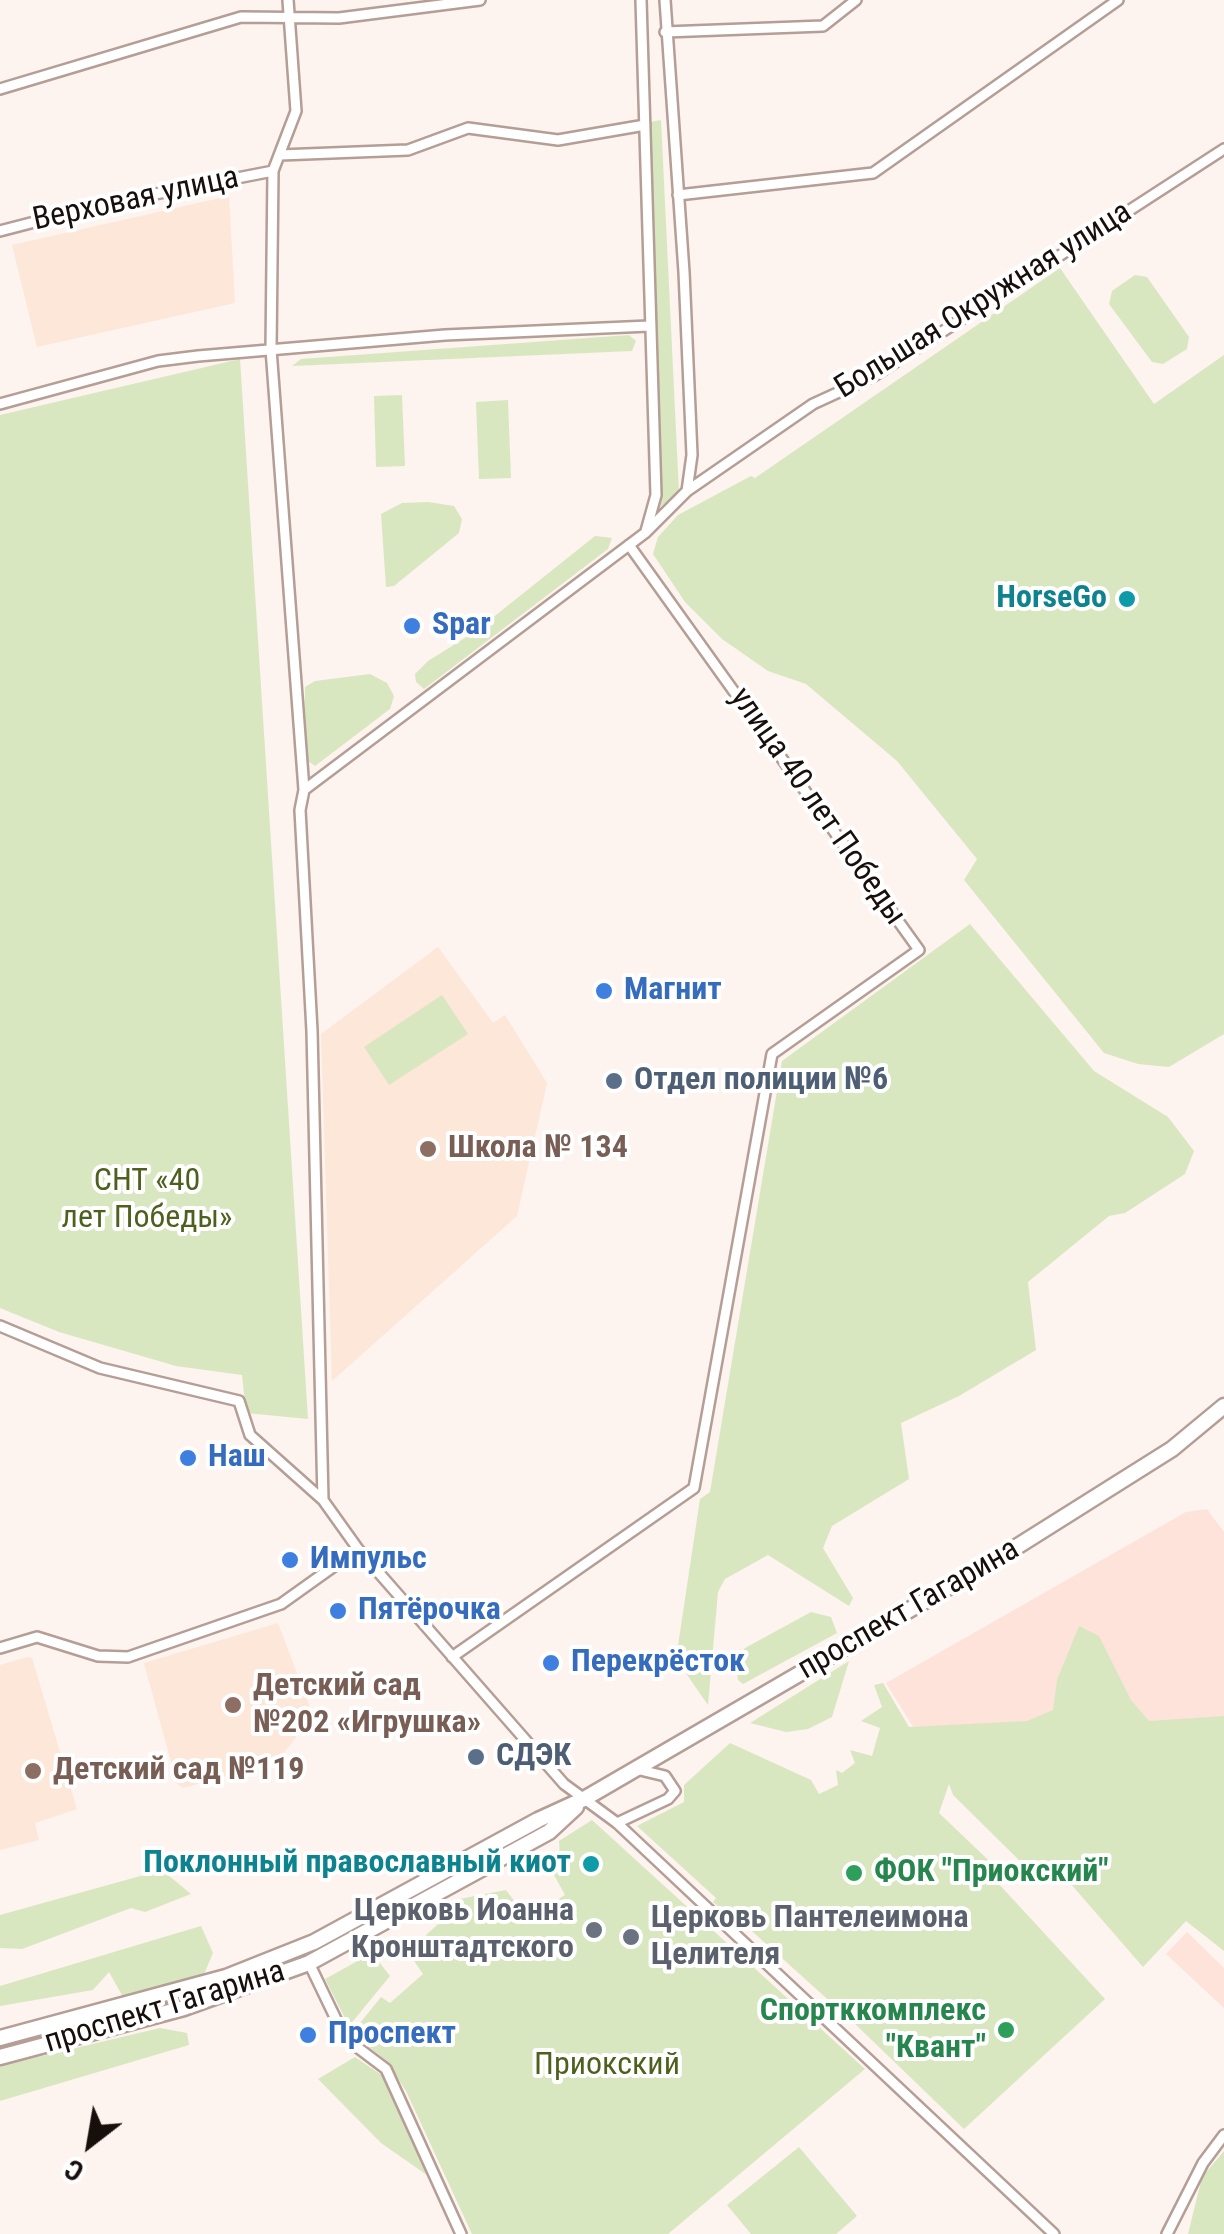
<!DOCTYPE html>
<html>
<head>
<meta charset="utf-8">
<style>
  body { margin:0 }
  #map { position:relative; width:1224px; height:2234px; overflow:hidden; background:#fdf3ef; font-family:"Roboto Condensed",sans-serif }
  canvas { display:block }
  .north { position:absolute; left:40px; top:2094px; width:100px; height:100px; -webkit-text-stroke:8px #fff; paint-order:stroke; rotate:211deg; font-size:28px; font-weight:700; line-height:40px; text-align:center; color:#170f0c }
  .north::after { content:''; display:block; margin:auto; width:35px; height:45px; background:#170f0c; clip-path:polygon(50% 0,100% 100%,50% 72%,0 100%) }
</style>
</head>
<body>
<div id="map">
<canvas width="1224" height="2234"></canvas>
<div class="north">С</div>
</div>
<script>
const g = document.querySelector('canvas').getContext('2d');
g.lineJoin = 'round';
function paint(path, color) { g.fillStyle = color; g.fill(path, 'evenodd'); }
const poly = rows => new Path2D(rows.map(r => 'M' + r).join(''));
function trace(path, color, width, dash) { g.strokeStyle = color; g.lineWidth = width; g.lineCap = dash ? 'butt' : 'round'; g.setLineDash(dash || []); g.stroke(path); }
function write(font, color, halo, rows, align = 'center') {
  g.font = font + ' "Roboto Condensed",sans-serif'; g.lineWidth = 8; g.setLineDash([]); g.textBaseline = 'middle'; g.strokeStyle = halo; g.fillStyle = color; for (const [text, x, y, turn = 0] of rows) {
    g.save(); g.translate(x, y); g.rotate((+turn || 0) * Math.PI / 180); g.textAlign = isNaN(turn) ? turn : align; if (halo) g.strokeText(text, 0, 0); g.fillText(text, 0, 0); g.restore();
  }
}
paint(poly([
  [1207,1509,1224,1532,1224,1721,915,1730,886,1683,1186,1512],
  [1187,1932,1224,1968,1224,2008,1166,1954]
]), '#fde3da');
paint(poly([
  [229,196,235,303,37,347,12,245],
  [438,947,493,1023,505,1015,547,1083,517,1216,332,1381,321,1034],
  [278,1623,313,1715,277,1762,183,1788,177,1784,144,1663],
  [27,1657,32,1658,77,1809,35,1823,39,1840,0,1850,0,1665]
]), '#fce7d8');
paint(poly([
  [661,120,679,493,660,507,654,330,638,124],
  [1060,268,1154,404,1224,355,1224,1034,1169,1067,1138,1064,1104,1053,964,880,977,859,897,761,806,684,768,671,722,639,685,602,653,554,658,537,678,515,751,476,755,478],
  [1135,275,1147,277,1189,337,1187,349,1163,364,1152,362,1109,304,1112,291],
  [629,335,636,341,632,351,292,366,301,359],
  [240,359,308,1419,246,1413,242,1375,176,1366,59,1332,0,1308,0,415],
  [402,395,405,466,376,467,374,396],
  [508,400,511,478,479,479,476,402],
  [428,502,454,506,462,519,459,533,394,586,386,587,381,514,402,503],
  [595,536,612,538,608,549,424,689,416,682,415,674,428,661,476,631],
  [370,674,387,683,394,696,390,709,315,766,304,758,305,687,315,681],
  [970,924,1094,1071,1168,1117,1194,1151,1185,1174,1125,1213,1109,1216,1028,1282,1036,1350,959,1396,901,1423,909,1479,832,1526,823,1548,853,1598,849,1606,768,1555,725,1579,718,1592,708,1705,676,1659,700,1499,710,1492,782,1061],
  [442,995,468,1034,389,1085,364,1047],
  [811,1612,831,1617,837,1633,743,1684,738,1680,735,1660,745,1648],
  [1079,1626,1099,1636,1131,1700,1149,1721,1224,1716,1224,1951,1186,1921,1143,1967,1070,1883,1022,1863,953,1795,949,1784,939,1813,1004,1875,997,1882,1105,1999,964,2129,854,2023,734,1915,731,1918,713,1902,716,1898,637,1826,684,1802,684,1785,730,1743,811,1780,819,1794,838,1785,836,1770,842,1773,855,1763,850,1750,872,1756,880,1728,861,1721,882,1707,874,1685,883,1683,909,1727,1027,1721,1053,1710,1057,1680],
  [849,1661,832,1717,808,1729,786,1732,750,1723],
  [592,1820,865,2069,668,2234,472,2234,406,2091,387,2061,352,2033,381,1997,390,2003,423,1974,412,1958,427,1934,455,1909,454,1900,506,1890,527,1918,565,1895,554,1875,560,1859,559,1841],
  [162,1870,191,1894,145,1912,131,1908,22,1949,0,1948,0,1915],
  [201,1926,213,1953,204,1974,123,1997,109,1972,93,1990,0,2006,0,1986],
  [372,1953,390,1976,349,2026,325,1979],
  [160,2028,187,2033,189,2045,0,2101,0,2066],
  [355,2057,383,2076,437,2182,381,2143,318,2079],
  [799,2147,857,2216,836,2234,751,2234,727,2205],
  [1224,2151,1224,2234,1188,2234,1202,2177]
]), '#d9e7c1');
const street = poly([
  [288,0,296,111,273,171,271,349,304,790,300,810,312,1031,323,1500,358,1549,564,1784,617,1823,1054,2234],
  [641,0,656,495,646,531],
  [665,0,684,272,692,455,687,491],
  [665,32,823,26,856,0],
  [0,89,241,17,339,18,480,0],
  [280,155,408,150,468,128,558,140,645,125],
  [678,195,873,173,1118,0],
  [0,231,104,204,273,171],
  [0,404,158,361,198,356,445,335,649,326],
  [304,790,645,533,687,491,813,404,874,376,1224,149],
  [0,1326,100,1368,239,1401,250,1435,323,1500],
  [0,1648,37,1637,98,1656,128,1657,281,1604,358,1549],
  [452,1657,694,1488,772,1054,919,950,629,545],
  [617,1823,668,1799,675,1791,665,1776,636,1769],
  [309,1963,345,2038,386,2069,461,2234],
  [1167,2234,1203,2163,1224,2135]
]);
const primary = poly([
  [0,2038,226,1977,314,1942,538,1820,584,1799,1002,1556,1172,1449,1224,1406],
  [0,2057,184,2008,309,1963,549,1832,576,1807]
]);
trace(street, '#b59e96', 14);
trace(primary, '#b59e96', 19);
trace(street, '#fff', 9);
trace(primary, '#fff', 14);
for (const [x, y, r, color] of [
  [1127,599,10,"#0f9aa8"],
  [412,626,10,"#3f7fe0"],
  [604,991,10,"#3f7fe0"],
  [614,1081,10,"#5c6f8a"],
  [428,1149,10,"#8d6e63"],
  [188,1458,10,"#3f7fe0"],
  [290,1560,10,"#3f7fe0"],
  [338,1611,10,"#3f7fe0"],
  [551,1663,10,"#3f7fe0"],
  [233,1705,10,"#8d6e63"],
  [476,1757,10,"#5c6f8a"],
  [33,1771,10,"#8d6e63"],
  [591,1864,10,"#0f9aa8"],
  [854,1873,10,"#2e9e5b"],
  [594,1930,10,"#6b7280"],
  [631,1937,10,"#6b7280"],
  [1006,2030,10,"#2e9e5b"],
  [308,2035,10,"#3f7fe0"]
]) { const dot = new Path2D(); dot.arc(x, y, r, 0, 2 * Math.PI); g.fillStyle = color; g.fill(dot); trace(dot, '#fff', 4); }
write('32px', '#170f0c', '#fff', [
  ["Верховая улица",136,200,-12],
  ["Большая Окружная улица",984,301,-32],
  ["улица 40 лет Победы",817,807,55],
  ["проспект Гагарина",909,1610,-30],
  ["проспект Гагарина",165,2008,-17]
]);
write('bold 32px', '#0d838f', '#fff', [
  ["HorseGo",1107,599],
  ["Поклонный православный киот",571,1864]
], 'right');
write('bold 32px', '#366cbe', '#fff', [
  ["Spar",432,626],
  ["Магнит",624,991],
  ["Наш",208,1458],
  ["Импульс",310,1560],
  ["Пятёрочка",358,1611],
  ["Перекрёсток",571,1663],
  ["Проспект",328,2035]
], 'left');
write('bold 32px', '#4e5e75', '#fff', [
  ["Отдел полиции №6",634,1081],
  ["СДЭК",496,1757]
], 'left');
write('bold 32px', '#785e54', '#fff', [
  ["Школа № 134",448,1149],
  ["Детский сад",253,1687],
  ["№202 «Игрушка»",253,1724],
  ["Детский сад №119",53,1771]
], 'left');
write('32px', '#4d601e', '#fff', [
  ["СНТ «40",147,1182],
  ["лет Победы»",147,1219],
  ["Приокский",607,2066]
]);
write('bold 32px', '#27864d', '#fff', [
  ["ФОК \"Приокский\"",874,1873],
  ["Спортккомплекс",986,2012,"right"],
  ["\"Квант\"",986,2049,"right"]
], 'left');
write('bold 32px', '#5b616d', '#fff', [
  ["Церковь Иоанна",574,1912],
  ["Кронштадтского",574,1949],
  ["Церковь Пантелеимона",651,1919,"left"],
  ["Целителя",651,1956,"left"]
], 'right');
</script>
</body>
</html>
